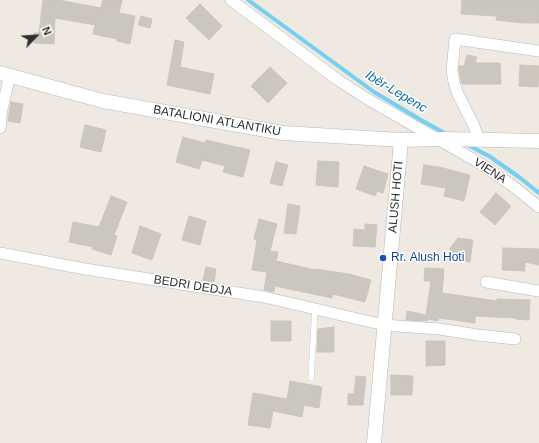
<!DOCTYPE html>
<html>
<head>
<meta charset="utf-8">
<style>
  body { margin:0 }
  #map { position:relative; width:539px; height:443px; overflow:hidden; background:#efe9e1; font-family:Arial,sans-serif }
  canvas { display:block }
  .north { position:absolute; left:16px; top:16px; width:40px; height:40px; -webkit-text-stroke:3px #fff; paint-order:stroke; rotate:65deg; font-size:11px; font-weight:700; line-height:16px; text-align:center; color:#2e2e2e }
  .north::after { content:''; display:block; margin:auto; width:14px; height:18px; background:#2e2e2e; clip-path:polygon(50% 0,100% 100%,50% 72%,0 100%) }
</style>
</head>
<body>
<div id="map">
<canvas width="539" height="443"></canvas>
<div class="north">N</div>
</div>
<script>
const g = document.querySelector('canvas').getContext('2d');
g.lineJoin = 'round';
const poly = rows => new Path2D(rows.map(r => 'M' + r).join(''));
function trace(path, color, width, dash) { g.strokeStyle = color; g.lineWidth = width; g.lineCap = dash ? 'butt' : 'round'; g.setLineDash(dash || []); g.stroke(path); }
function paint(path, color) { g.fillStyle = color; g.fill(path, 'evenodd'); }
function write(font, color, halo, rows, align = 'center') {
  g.font = font + ' Arial,sans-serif'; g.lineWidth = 3; g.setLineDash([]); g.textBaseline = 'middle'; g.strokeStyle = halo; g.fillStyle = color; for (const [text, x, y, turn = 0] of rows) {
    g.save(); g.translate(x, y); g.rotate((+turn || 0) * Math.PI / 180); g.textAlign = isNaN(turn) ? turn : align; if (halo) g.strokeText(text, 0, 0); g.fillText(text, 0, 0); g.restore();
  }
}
trace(poly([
  [248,0,374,92,421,120,448,135],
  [466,144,489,156,519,177,539,193]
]), '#75cff0', 4);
const building = poly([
  [43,0,58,0,101,8,103,0,122,0,119,13,135,16,130,44,117,41,117,39,93,34,95,25,55,18,54,44,34,43,34,33,39,33,43,0],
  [462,0,539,0,539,23,523,23,496,20,497,16,461,14,462,0],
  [200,4,222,26,209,40,186,18,200,4],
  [141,16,152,19,150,28,138,25,141,16],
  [175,40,184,42,180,67,214,74,210,94,167,85,175,40],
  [467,55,477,57,475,63,500,63,501,84,462,84,459,71,459,66,464,66,467,55],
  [520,65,539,66,538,87,519,86,520,65],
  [270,67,287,83,268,103,251,86,270,67],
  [11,102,23,104,20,123,8,121,11,102],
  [85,125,106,130,101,152,80,147,85,125],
  [183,137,205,143,206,140,250,150,243,177,223,172,225,166,202,160,199,169,176,162,183,137],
  [318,161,339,162,338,187,316,185,318,161],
  [276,162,288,165,282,186,270,183,276,162],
  [424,165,439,167,470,175,464,201,444,196,446,188,421,184,424,165],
  [364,166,388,174,383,193,377,191,375,196,356,189,364,166],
  [496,193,511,206,495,225,480,212,496,193],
  [111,196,127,202,114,235,117,236,111,255,92,249,93,247,69,242,73,222,99,227,111,196],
  [288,204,300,206,296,234,284,233,288,204],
  [189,216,206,221,200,245,182,240,189,216],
  [259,219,277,224,270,251,278,252,276,261,315,270,315,269,349,274,371,280,365,302,333,294,332,298,275,286,274,292,264,290,267,272,252,270,257,240,254,239,259,219],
  [365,224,377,225,375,247,353,246,354,229,365,230,365,224],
  [140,226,161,234,152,260,132,253,140,226],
  [458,238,473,240,470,262,448,259,450,248,458,238],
  [503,248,539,249,539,265,525,262,525,271,502,270,503,248],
  [206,267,216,269,214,282,203,280,206,267],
  [425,268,444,269,442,293,497,301,497,299,530,300,529,320,516,319,516,318,475,316,475,323,439,318,438,321,428,319,427,321,406,320,407,311,426,315,431,281,424,281,425,268],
  [271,321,291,321,291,341,271,341,271,321],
  [334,327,334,352,317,352,318,329,334,327],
  [426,341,445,341,445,365,426,366,426,341],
  [391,375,413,376,412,395,391,395,391,375],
  [356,376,366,377,363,405,348,405,348,394,354,394,356,376],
  [290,381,322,387,319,408,304,405,302,417,273,411,270,428,248,425,253,393,287,399,290,381]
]);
paint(building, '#cbc7bf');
trace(building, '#cbc5ba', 1);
const service = poly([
  [311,378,315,309]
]);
const minor = poly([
  [231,0,338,80,369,100,478,162,513,186,539,207],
  [0,128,2,109,10,75],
  [479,140,474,126,457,92,454,82,452,71,455,39,539,51],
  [0,253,85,269,264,297,384,325,439,329,478,335,515,339],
  [486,282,539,291]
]);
const tertiary = poly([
  [0,73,103,101,283,133,401,140,446,139,539,141],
  [374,443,401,140]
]);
trace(service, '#b4b7c1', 6);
trace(minor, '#b4b7c1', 12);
trace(tertiary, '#b4b7c1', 15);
trace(service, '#fff', 5.5);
trace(minor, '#fff', 11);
trace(tertiary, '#fff', 14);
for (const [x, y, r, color] of [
  [383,258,4,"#1a4fb4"]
]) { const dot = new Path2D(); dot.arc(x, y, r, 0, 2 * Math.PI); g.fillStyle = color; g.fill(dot); trace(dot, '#fff', 1.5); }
write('12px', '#2e2e2e', '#fff', [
  ["BATALIONI ATLANTIKU",217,121,10],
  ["VIENA",490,171,33],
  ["ALUSH HOTI",396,197,-85],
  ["BEDRI DEDJA",193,286,9]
]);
write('12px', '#164399', '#fff', [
  ["Rr. Alush Hoti",391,258]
], 'left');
write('italic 13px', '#0d6fa3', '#fff', [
  ["Ibër-Lepenc",396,92,31]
]);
</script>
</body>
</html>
